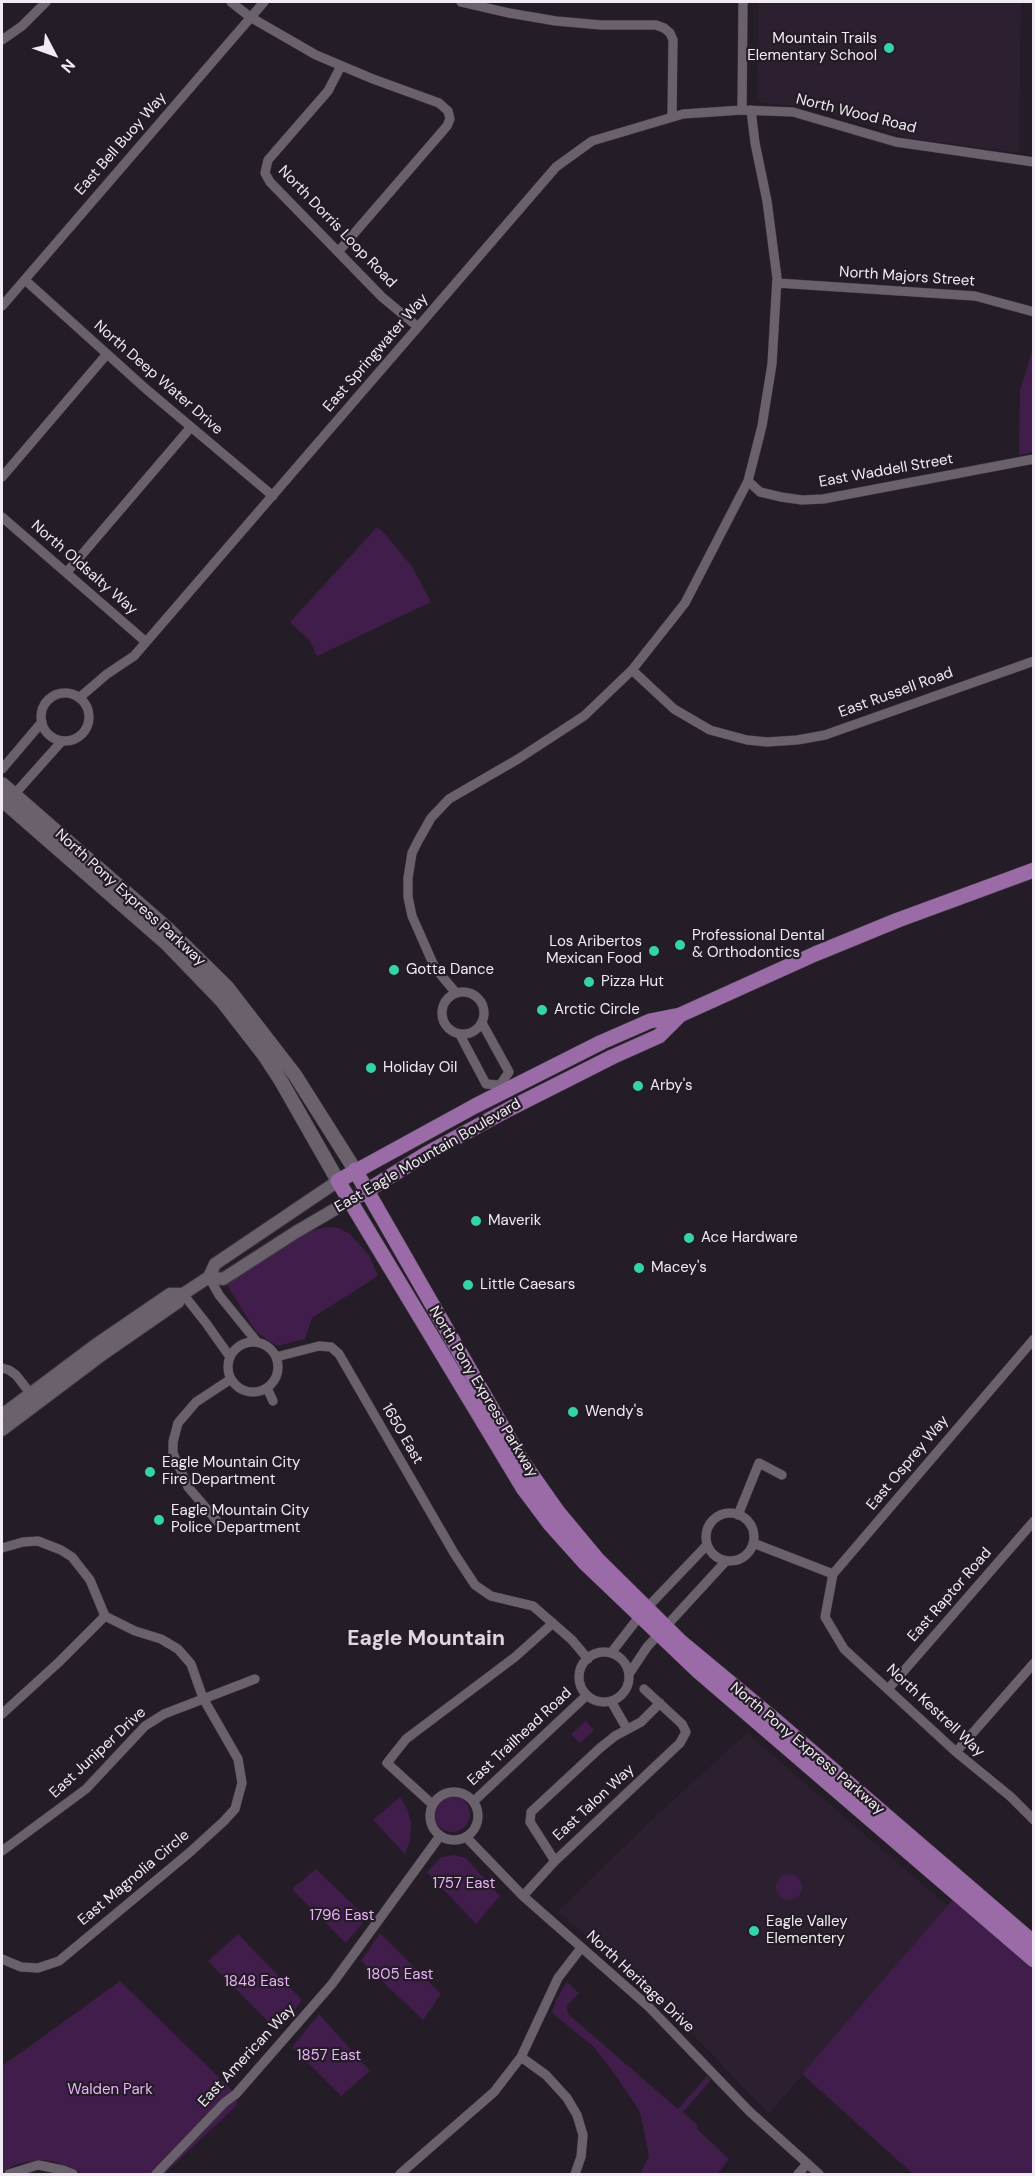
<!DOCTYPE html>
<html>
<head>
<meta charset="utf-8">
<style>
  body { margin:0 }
  #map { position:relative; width:1035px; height:2176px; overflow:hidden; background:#241c26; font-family:"DM Sans",sans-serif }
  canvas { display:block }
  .frame { position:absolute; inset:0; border:3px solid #f1ebf3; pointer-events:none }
  .north { position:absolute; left:24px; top:24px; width:60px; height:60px; -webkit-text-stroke:4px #241c26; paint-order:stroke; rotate:131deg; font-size:16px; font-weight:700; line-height:24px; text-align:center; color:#f1ebf3 }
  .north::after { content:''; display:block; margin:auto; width:21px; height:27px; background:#f1ebf3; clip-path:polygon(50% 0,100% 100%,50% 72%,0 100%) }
</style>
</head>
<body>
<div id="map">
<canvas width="1035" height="2176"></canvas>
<div class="frame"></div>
<div class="north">N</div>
</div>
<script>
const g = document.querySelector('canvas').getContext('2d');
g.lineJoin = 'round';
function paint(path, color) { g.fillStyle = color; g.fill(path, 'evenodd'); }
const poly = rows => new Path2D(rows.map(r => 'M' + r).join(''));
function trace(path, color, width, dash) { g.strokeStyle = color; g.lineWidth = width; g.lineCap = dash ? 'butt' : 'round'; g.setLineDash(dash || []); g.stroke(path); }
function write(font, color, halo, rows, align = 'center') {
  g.font = font + ' "DM Sans",sans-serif'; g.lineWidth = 4.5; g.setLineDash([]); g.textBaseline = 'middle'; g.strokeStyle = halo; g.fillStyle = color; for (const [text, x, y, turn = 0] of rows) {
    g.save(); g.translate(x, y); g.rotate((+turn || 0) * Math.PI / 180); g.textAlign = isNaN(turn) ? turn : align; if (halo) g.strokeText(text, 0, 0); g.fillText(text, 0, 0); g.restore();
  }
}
paint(poly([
  [759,2,1021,2,1019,153,907,138,808,107,762,103,757,98],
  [747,1733,948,1906,769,2114,667,2008,604,1950,558,1912,651,1820]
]), '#2c1f2f');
paint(poly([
  [1033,349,1033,452,1019,455,1020,390],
  [377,527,386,535,413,568,431,602,317,656,310,641,290,622],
  [327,1227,339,1228,350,1234,369,1255,378,1276,312,1318,305,1339,277,1346,256,1332,225,1282,310,1231],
  [586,1721,594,1730,580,1743,571,1734],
  '434 1814a18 18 0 1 1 36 0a18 18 0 1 1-36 0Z',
  [400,1797,407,1808,411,1823,410,1840,405,1854,373,1820],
  [454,1855,466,1858,500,1896,476,1924,427,1872,441,1857],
  [316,1869,367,1918,346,1943,292,1889],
  '776 1887a13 13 0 1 1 26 0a13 13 0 1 1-26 0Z',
  [954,1898,1033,1968,1033,2174,913,2174,802,2074],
  [380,1933,441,1994,423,2020,361,1961],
  [238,1934,302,2000,278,2032,208,1961],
  [120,1981,236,2094,237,2105,164,2174,83,2174,68,2166,52,2161,38,2160,17,2164,2,2172,2,2066],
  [567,1982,579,1993,567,2006,568,2014,678,2109,707,2076,711,2080,683,2112,698,2126,697,2129,729,2159,717,2174,640,2174,649,2156,640,2112,616,2076,594,2047,552,2013,557,1998],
  [319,2014,370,2071,341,2096,292,2047]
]), '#411d4b');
const minor = poly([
  [231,2,250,17,316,55,373,79,439,103,448,111,450,119,447,126,338,252],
  [461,2,509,13,556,21,601,25,656,25,664,28,670,33,673,40,672,117],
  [2,40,22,26,46,2],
  [341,66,328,91,268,160,265,173,270,182,382,297,418,327],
  [742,110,743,2],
  [25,280,146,389,273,496],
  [777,283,975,296,1034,312],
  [2,306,264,2],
  [2,477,107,354],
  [748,481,760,492,781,497,802,500,823,499,1034,459],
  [2,517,146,642],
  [67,572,191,427],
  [632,670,674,709,710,730,747,740,767,742,797,740,825,735,1034,661],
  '41 717a24 24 0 1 1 48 0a24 24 0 1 1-48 0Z',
  [79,698,107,674,134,656,556,167,592,141,683,114,742,110,793,112,896,142,1034,162],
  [2,769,42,722],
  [11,798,62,741],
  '442 1013a21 21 0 1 1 42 0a21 21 0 1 1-42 0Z',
  [456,993,435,968,412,916,408,897,408,878,412,853,418,841,431,818,449,799,518,759,584,716,632,670,685,603,748,481,762,426,772,364,777,278,767,201,755,143,751,110],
  [482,1023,509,1072,500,1085],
  [460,1035,486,1084,500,1085],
  [209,1277,219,1295,257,1342],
  [183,1294,206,1323,230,1357],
  [1034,1339,833,1574,825,1617,844,1649,956,1752,1011,1797,1034,1820],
  '228 1367a25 25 0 1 1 50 0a25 25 0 1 1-50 0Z',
  [276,1357,319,1346,331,1347,339,1354,454,1553,475,1585,491,1596,533,1606,572,1640,588,1659],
  [2,1368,9,1370,16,1375,30,1393],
  [267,1388,273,1401],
  '706 1537a24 24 0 1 1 48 0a24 24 0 1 1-48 0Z',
  [738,1515,759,1463,782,1475],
  [218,1522,188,1487,173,1453,173,1442,178,1423,196,1402,231,1379],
  [753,1543,833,1574],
  [2,1548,23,1542,38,1541,61,1550,72,1557,90,1580,105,1616,135,1631,161,1639,178,1649,191,1664,203,1698,238,1759,242,1783,235,1809,223,1822,189,1853,59,1961,38,1968,21,1967,2,1959],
  '579 1677a25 25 0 1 1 50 0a25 25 0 1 1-50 0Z',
  [611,1653,642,1613,707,1545],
  [629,1674,647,1647,726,1561],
  [889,1688,1034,1521],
  [611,1701,627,1729],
  [2,1714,59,1662,105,1616],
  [956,1752,1034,1663],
  '430 1816a24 24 0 1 1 48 0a24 24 0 1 1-48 0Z',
  [474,1801,587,1695],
  [432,1804,387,1763,406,1739,515,1657,553,1623],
  [466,1837,523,1896,648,2006,749,2111,819,2174],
  [2,1851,86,1789,145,1726,164,1714,255,1679],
  [555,1861,530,1822,531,1812,600,1748,615,1736,641,1722,660,1703],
  [523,1896,555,1861,680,1743,686,1732,682,1724,644,1689],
  [521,2057,546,2075,567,2098,577,2115,583,2135,581,2157,575,2174],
  [9,2174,38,2165,63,2170,73,2174],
  [156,2174,224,2103,236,2094,332,1984,440,1836],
  [400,2174,494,2092,521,2057,558,1978,581,1948],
  [798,2174,807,2164]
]);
const tertiary = poly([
  [209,1277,223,1279,296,1232,349,1201],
  [2,1415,94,1346,170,1294,183,1294],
  [2,1430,103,1354,178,1302,183,1294,209,1277,215,1264,338,1181]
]);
const secondary = poly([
  [2,784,168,929,227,987,295,1075,355,1170],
  [2,800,166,943,222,1001,264,1055,281,1081,338,1181]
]);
const primary = poly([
  [1034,870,898,920,815,954,680,1015,650,1021,602,1042,475,1106,338,1181,523,1488,550,1524,584,1562,698,1671,1034,1960],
  [355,1170,522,1461,558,1512,598,1560,681,1642,775,1720,1034,1943],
  [360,1195,426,1154,509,1109,612,1057,659,1036,680,1015]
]);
trace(minor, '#3f3841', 10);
trace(tertiary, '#3f3841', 14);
trace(secondary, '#3f3841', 15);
trace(primary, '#3f3841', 16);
trace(minor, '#6b616d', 9);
trace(tertiary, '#6b616d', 12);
trace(secondary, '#6b616d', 14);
trace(primary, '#9a6ba6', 15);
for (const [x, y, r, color] of [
  [889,48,6,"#35d4a7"],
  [680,945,6,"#35d4a7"],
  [654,951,6,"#35d4a7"],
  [394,970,6,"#35d4a7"],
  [589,982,6,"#35d4a7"],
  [542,1010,6,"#35d4a7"],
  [371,1068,6,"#35d4a7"],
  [638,1086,6,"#35d4a7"],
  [476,1221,6,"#35d4a7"],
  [689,1238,6,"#35d4a7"],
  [639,1268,6,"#35d4a7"],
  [468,1285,6,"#35d4a7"],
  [573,1412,6,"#35d4a7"],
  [150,1472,6,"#35d4a7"],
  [159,1520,6,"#35d4a7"],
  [754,1931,6,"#35d4a7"]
]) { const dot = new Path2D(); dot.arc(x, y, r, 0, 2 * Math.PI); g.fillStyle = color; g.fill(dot); trace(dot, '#241c26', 2); }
write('15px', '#f1ebf3', '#241c26', [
  ["Mountain Trails",877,39,"right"],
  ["Elementary School",877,56,"right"],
  ["Professional Dental",692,936],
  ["& Orthodontics",692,953],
  ["Los Aribertos",642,942,"right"],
  ["Mexican Food",642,959,"right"],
  ["Gotta Dance",406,970],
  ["Pizza Hut",601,982],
  ["Arctic Circle",554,1010],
  ["Holiday Oil",383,1068],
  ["Arby's",650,1086],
  ["Maverik",488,1221],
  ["Ace Hardware",701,1238],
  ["Macey's",651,1268],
  ["Little Caesars",480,1285],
  ["Wendy's",585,1412],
  ["Eagle Mountain City",162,1463],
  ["Fire Department",162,1480],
  ["Eagle Mountain City",171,1511],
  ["Police Department",171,1528],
  ["Eagle Valley",766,1922],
  ["Elementery",766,1939]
], 'left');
write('15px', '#f1ebf3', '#241c26', [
  ["North Wood Road",856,114,14],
  ["East Bell Buoy Way",121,144,-49],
  ["North Dorris Loop Road",337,227,46],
  ["North Majors Street",907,277,4],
  ["East Springwater Way",376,353,-49],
  ["North Deep Water Drive",158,378,41],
  ["East Waddell Street",886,471,-10],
  ["North Oldsalty Way",84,568,41],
  ["East Russell Road",896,693,-20],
  ["North Pony Express Parkway",130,898,42],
  ["East Eagle Mountain Boulevard",428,1156,-30],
  ["North Pony Express Parkway",483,1392,59],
  ["1650 East",402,1434,60],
  ["East Osprey Way",908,1463,-50],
  ["East Raptor Road",950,1595,-49],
  ["North Kestrell Way",935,1711,43],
  ["East Trailhead Road",520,1737,-43],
  ["North Pony Express Parkway",807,1749,40],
  ["East Juniper Drive",98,1753,-43],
  ["East Talon Way",594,1803,-43],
  ["East Magnolia Circle",134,1878,-40],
  ["North Heritage Drive",640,1982,43],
  ["East American Way",247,2056,-47]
]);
write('15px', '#ebb1fb', '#241c26', [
  ["1757 East",464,1884],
  ["1796 East",342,1916],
  ["1805 East",400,1975],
  ["1848 East",257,1982],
  ["1857 East",329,2056],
  ["Walden Park",110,2090]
]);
write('bold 21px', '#e1d5e4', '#241c26', [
  ["Eagle Mountain",426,1639]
]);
</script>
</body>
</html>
